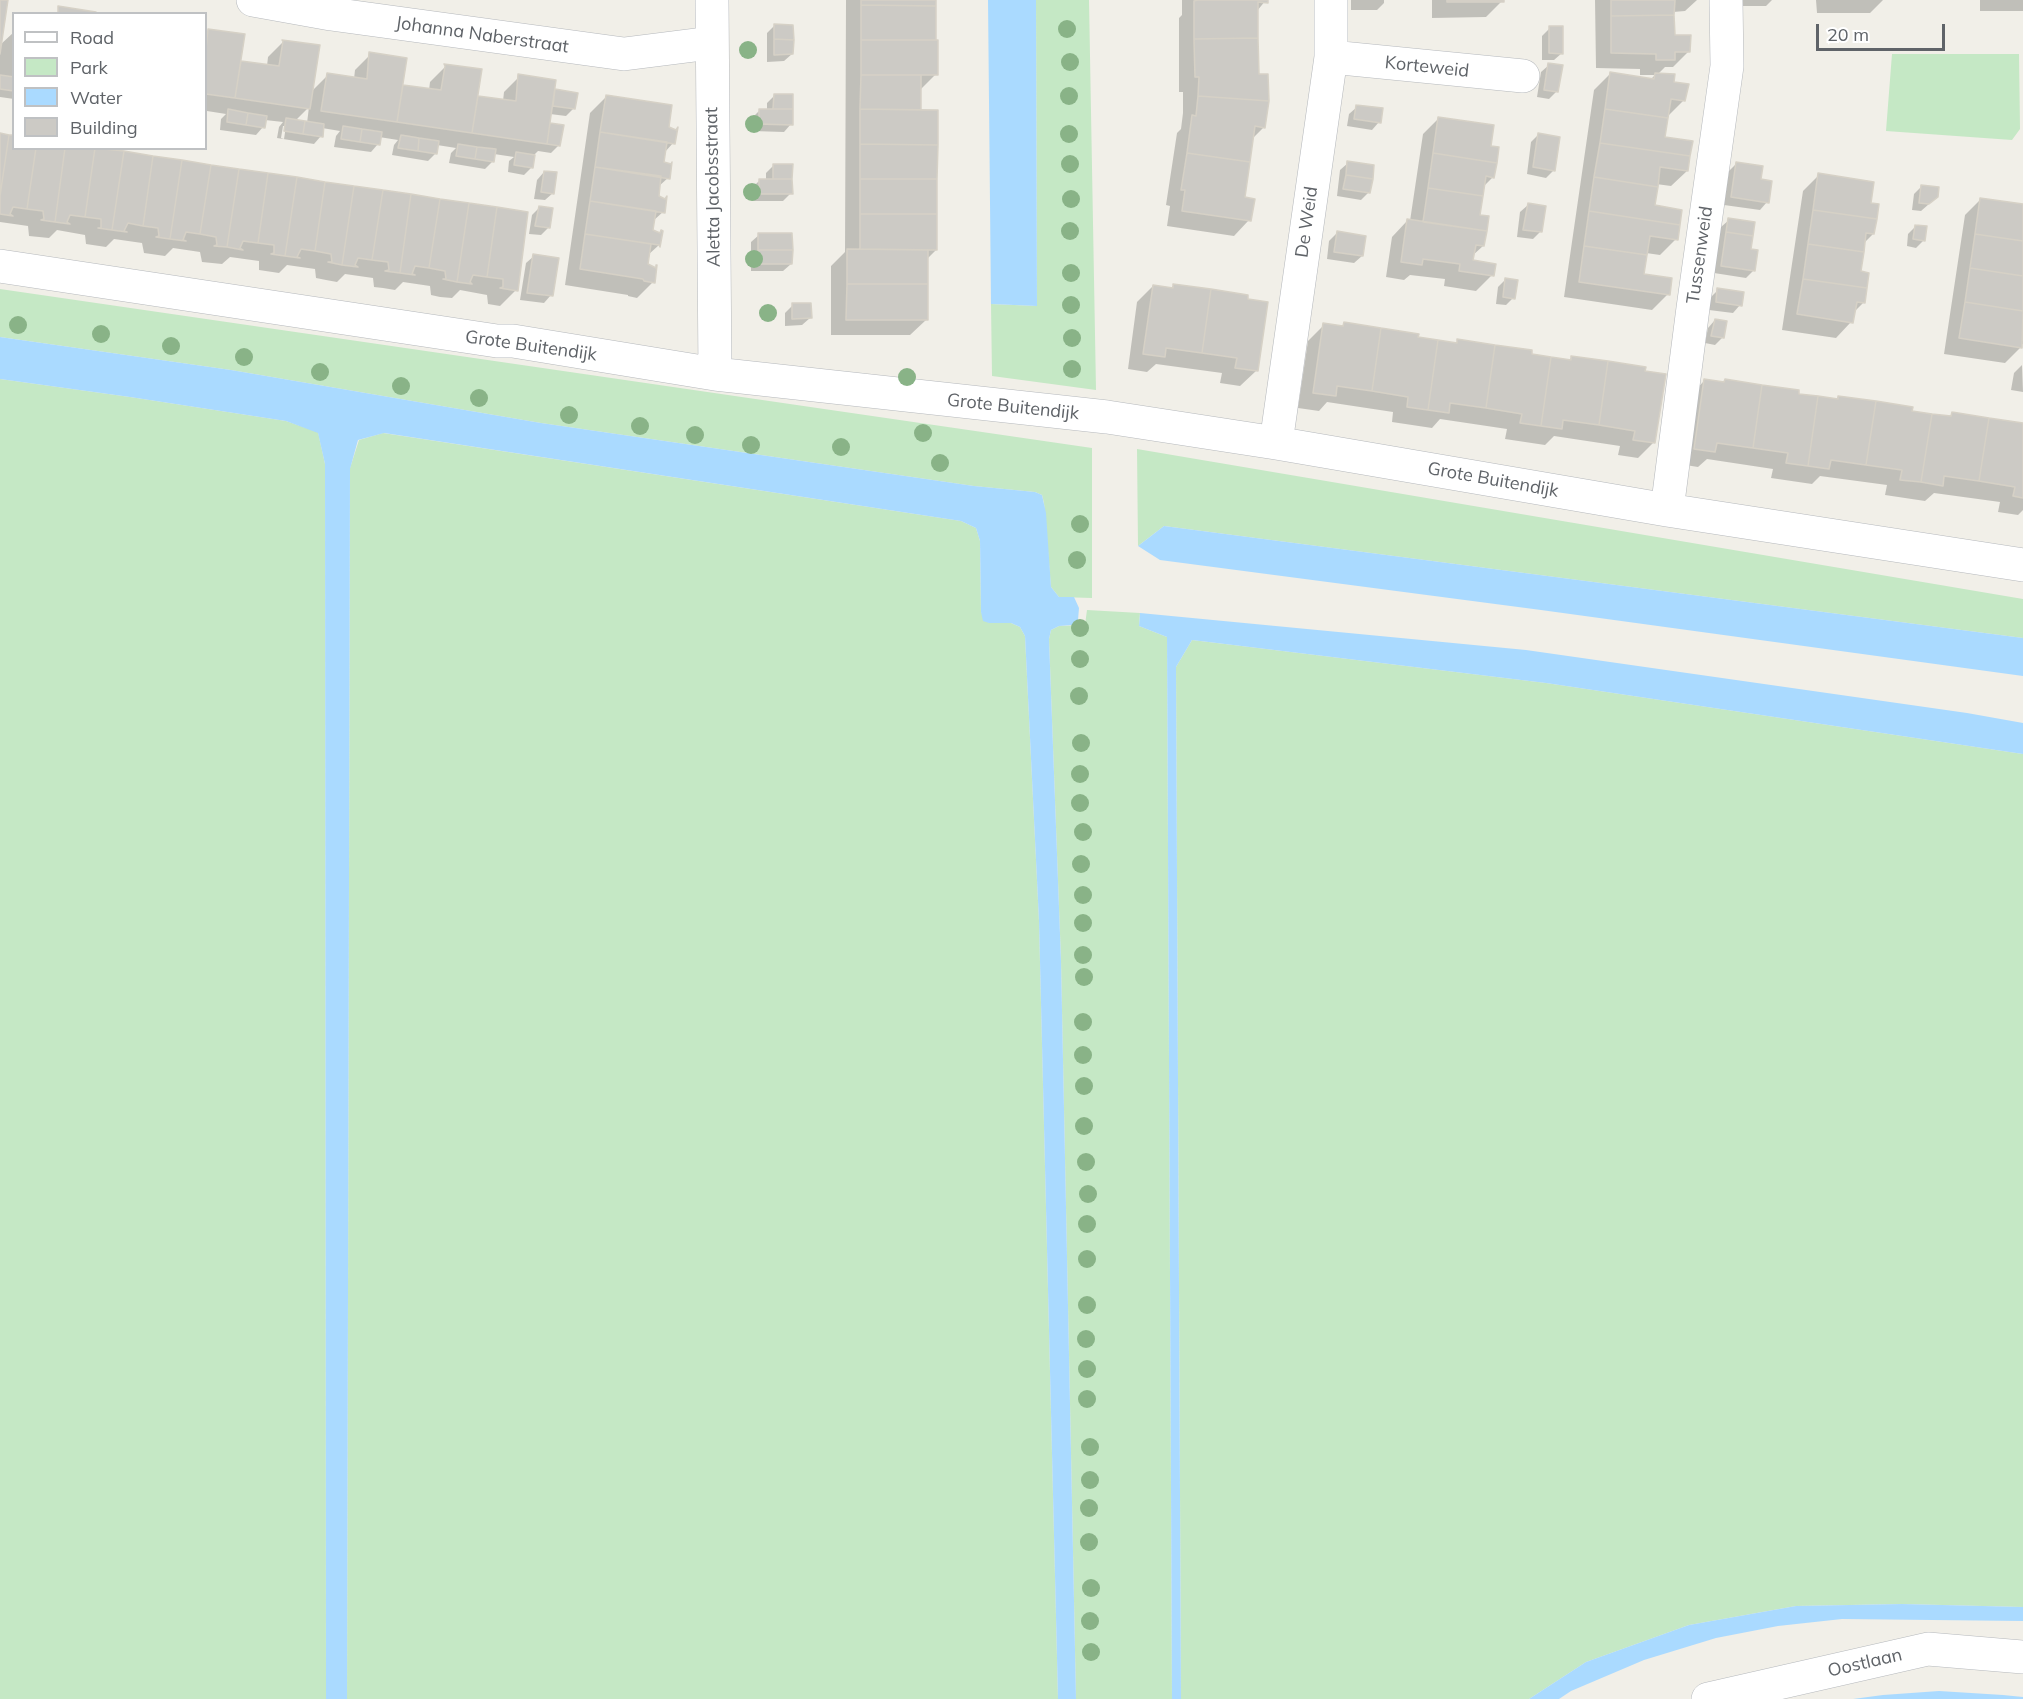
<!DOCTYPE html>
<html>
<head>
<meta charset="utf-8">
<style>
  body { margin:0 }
  #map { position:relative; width:2023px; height:1699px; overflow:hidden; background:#f1efe8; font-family:Mulish,sans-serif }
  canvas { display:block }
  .legend { position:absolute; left:12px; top:12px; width:195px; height:138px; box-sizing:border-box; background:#fff; border:2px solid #bfc1c3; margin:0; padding:8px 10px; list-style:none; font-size:18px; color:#5f6368 }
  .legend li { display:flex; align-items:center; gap:12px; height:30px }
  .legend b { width:30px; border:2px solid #bfc1c3 }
  .scale { position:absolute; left:1816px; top:24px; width:129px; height:27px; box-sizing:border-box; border:3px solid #5f6368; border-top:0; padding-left:8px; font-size:18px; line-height:21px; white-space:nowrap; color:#5f6368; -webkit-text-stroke:4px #fff; paint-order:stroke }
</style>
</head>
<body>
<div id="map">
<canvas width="2023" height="1699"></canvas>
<ul class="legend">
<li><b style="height:8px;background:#fff"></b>Road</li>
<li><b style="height:16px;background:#c5e8c5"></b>Park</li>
<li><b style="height:16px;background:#aadaff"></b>Water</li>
<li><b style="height:16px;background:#cccac5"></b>Building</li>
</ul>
<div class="scale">20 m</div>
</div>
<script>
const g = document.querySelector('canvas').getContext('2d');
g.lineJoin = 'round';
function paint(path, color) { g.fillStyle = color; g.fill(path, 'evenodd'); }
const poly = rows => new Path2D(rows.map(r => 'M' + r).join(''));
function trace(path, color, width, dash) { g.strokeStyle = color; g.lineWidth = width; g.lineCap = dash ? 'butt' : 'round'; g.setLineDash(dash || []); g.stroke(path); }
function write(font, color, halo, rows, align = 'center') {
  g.font = font + ' Mulish,sans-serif'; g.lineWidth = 5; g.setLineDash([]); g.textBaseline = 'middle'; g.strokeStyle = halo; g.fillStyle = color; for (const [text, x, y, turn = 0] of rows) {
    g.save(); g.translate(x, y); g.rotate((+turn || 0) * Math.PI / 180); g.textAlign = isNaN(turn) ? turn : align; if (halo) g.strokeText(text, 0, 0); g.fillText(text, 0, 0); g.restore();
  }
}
paint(poly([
  [1036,0,1089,0,1096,390,992,376,991,304,1037,306],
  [1892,54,2019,54,2020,129,2012,140,1886,131],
  [0,289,1092,448,1092,598,1059,597,1051,587,1044,503,1042,495,1035,492,974,486,541,423,231,370,0,337],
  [0,379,130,397,286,421,318,432,325,464,326,1699,0,1699],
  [383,433,961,521,976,528,980,541,981,612,989,623,1011,623,1020,627,1025,636,1039,921,1058,1699,347,1699,350,468,359,440],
  [1137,449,2023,599,2023,638,1164,526,1138,546],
  [1087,610,1140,613,1139,626,1167,637,1172,1699,1076,1699,1061,961,1049,639,1051,630,1059,626,1085,625],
  [1192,640,1546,683,2023,754,2023,1607,1902,1604,1796,1606,1689,1625,1586,1662,1529,1699,1181,1699,1176,667]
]), '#c5e8c5');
paint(poly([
  [988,0,1036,0,1037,306,991,304],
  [0,337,231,370,541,423,974,486,1035,492,1042,495,1046,513,1051,587,1059,597,1074,597,1079,608,1078,620,1073,625,1059,626,1051,630,1049,639,1061,961,1076,1699,1058,1699,1039,921,1025,636,1020,627,1011,623,989,623,983,621,981,612,980,541,976,528,961,521,384,433,358,440,350,469,347,1699,326,1699,325,464,318,433,286,421,130,397,0,379],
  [1164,526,2023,638,2023,676,1541,610,1160,560,1138,546],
  [1140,613,1526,650,1967,713,2023,723,2023,754,1546,683,1192,640,1176,667,1181,1699,1172,1699,1167,637,1139,626],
  [1902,1604,2023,1607,2023,1621,1842,1619,1778,1626,1716,1638,1644,1660,1571,1691,1559,1699,1529,1699,1586,1662,1689,1625,1796,1606],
  [1939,1691,2003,1695,2023,1697,2023,1699,1853,1699,1883,1695]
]), '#aadaff');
paint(poly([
  [846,0,935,0,936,74,920,90,919,111,936,250,927,259,926,320,910,335,831,335,831,266,845,252],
  [1182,0,1266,0,1257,11,1257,75,1264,127,1252,139,1243,199,1249,220,1234,236,1167,226,1170,206,1166,205,1177,133,1181,129,1183,113,1183,92,1179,92,1179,18,1182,15],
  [1351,0,1384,0,1384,3,1377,10,1351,10],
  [1432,0,1502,0,1502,1,1486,17,1432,18],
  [1595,0,1697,0,1685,11,1673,12,1673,36,1689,51,1673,67,1665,67,1658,74,1672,83,1684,100,1668,116,1663,138,1687,171,1671,186,1656,184,1653,207,1676,239,1660,255,1646,253,1643,275,1668,294,1652,310,1564,297,1594,90,1610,74,1650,80,1655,75,1640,75,1640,69,1596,68],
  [1741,0,1772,0,1766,6,1741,6],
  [1816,0,1883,0,1870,13,1817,13],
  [1980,0,2023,0,2023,11,1980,11],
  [774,26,792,54,784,61,767,62,767,33],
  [1550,28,1562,53,1554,60,1542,60,1542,36],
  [209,30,240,62,267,66,268,57,284,41,311,92,328,75,354,79,355,70,371,54,401,86,429,90,430,82,446,66,476,97,503,101,504,92,520,76,553,93,555,91,574,108,566,116,550,114,548,127,551,125,559,145,551,153,538,151,534,155,532,167,524,175,508,172,509,161,514,157,494,154,493,161,485,169,449,163,451,153,456,148,437,145,436,153,428,161,392,155,394,145,398,140,379,137,378,144,371,152,334,147,336,136,340,131,322,128,321,136,314,144,277,138,279,127,283,122,265,120,263,127,256,135,220,130,221,119,226,114,207,111,206,119,206,34],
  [309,107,307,123,295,121],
  [283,126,286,126,284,139,281,138],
  [14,32,14,99,0,97,0,45],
  [1549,65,1557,91,1549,99,1537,97,1541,72],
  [774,96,791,124,784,132,752,131,752,118,760,110,767,110,767,103],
  [606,97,667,128,674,142,664,153,662,163,669,177,658,187,657,197,664,211,653,221,652,231,659,245,648,255,647,264,653,282,637,298,628,296,628,295,565,285,590,113],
  [1357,107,1379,122,1372,130,1347,126,1349,114],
  [1438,119,1489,147,1493,177,1483,187,1479,216,1483,246,1472,256,1472,261,1492,275,1476,291,1444,286,1445,279,1410,275,1404,280,1386,277,1392,237,1407,221,1410,221,1423,134],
  [1539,134,1554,170,1546,178,1527,174,1531,142],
  [0,135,14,148,526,213,516,290,500,306,488,304,487,295,460,290,452,298,440,297,431,295,430,286,403,282,395,290,383,288,374,287,373,278,345,274,337,282,326,280,316,278,315,269,287,265,279,273,259,270,259,261,230,257,222,264,202,262,200,252,173,248,165,256,144,253,142,243,114,239,106,247,86,244,85,235,57,230,49,238,29,236,28,226,0,222],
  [1348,163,1369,192,1361,200,1337,196,1340,170],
  [1737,163,1759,181,1767,202,1760,210,1724,205,1729,171],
  [774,165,791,193,783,201,752,201,752,188,760,180,766,180,766,173],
  [544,172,553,193,545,200,534,199,537,180],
  [1819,175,1869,204,1873,234,1863,244,1859,272,1863,303,1853,313,1851,322,1836,338,1782,330,1803,191],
  [1922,186,1937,197,1921,211,1912,210,1914,194],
  [1981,199,2023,206,2023,344,2021,344,2021,347,2005,363,1944,354,1965,215],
  [1528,205,1541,231,1533,239,1517,237,1520,212],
  [540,207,548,228,541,235,529,234,532,215],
  [1729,220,1749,250,1754,270,1746,278,1714,273,1721,227],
  [1916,226,1924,240,1916,248,1907,246,1908,234],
  [1337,233,1362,256,1354,263,1327,259,1329,241],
  [759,235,791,264,783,271,751,271,751,242],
  [534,256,551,295,544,303,520,300,526,263],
  [1506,279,1513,298,1506,305,1496,304,1498,287],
  [1174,285,1256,371,1240,386,1220,383,1222,373,1156,364,1147,372,1128,369,1137,302,1153,286,1170,289],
  [1718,290,1740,305,1733,313,1709,310,1710,298],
  [793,305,810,318,802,325,785,326,785,313],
  [1715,320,1723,337,1715,345,1705,343,1708,328],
  [1345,324,1416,338,1455,344,1458,341,1568,361,1572,357,1654,442,1638,458,1618,455,1620,446,1554,436,1545,445,1505,439,1507,429,1440,419,1432,428,1392,422,1393,412,1327,402,1319,411,1298,408,1308,341,1324,325,1341,327],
  [2022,365,2023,392,2011,390,2014,373],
  [1704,381,1835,400,1838,397,1948,418,1952,414,2023,425,2023,510,2018,515,1998,512,2000,502,1934,493,1925,501,1885,495,1887,485,1820,476,1812,484,1771,478,1773,469,1707,459,1698,467,1679,464,1689,397]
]), '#0003');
const building = poly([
  [0,0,8,0,0,54,0,0],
  [861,0,936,0,936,6,861,5,861,0],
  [1198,0,1268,0,1268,3,1258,2,1258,38,1194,39,1194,1,1198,0],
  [1447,0,1504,0,1504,2,1447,2,1447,0],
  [1611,0,1675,0,1674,15,1611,16,1611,0],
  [861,5,936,6,936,40,861,40,861,5],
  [58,6,96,12,96,14,58,14,58,6],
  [1674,15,1675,35,1691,35,1690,52,1675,52,1675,60,1656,60,1656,54,1611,53,1611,16,1674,15],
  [774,24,793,25,794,40,774,39,774,24],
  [1549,26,1563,26,1563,54,1549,53,1549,26],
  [208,29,245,34,235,98,206,94,206,49,208,29],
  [1258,38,1259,74,1268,74,1269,101,1198,96,1199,77,1195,77,1194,39,1258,38],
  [774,39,794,40,793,54,774,55,774,39],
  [282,40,320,45,310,109,235,98,241,61,279,66,283,41,282,40],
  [861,40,938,40,938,75,861,75,861,40],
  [369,52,407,58,397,122,321,111,327,73,367,79,369,52],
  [1548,63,1563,65,1558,92,1544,90,1548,63],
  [444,64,482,69,472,133,397,122,403,85,441,90,445,66,444,64],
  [1610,72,1654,79,1655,73,1675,74,1674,82,1689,84,1685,101,1671,99,1668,118,1605,109,1610,72],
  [518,74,556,80,547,144,472,133,478,96,516,101,518,74],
  [0,75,14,77,14,91,0,89,0,75],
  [861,75,921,75,921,110,860,109,861,75],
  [555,89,578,93,575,109,553,106,555,89],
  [774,94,793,94,793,109,773,109,774,94],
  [606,95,672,105,669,127,676,130,678,127,675,144,600,132,606,95],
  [1198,96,1269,101,1265,128,1255,126,1250,162,1187,153,1192,115,1196,116,1198,96],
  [1356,105,1383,108,1381,123,1354,119,1356,105],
  [228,109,248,113,246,125,227,122,228,109],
  [759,109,793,109,793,125,759,124,759,109],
  [860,109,938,110,938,145,860,144,860,109],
  [1605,109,1668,118,1665,137,1693,141,1690,156,1600,143,1605,109],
  [248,113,267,116,265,128,246,125,248,113],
  [1438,117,1494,125,1491,146,1499,147,1497,163,1433,153,1438,117],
  [286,118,305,121,303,134,284,131,286,118],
  [305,121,324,124,323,137,303,134,305,121],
  [550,123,564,125,560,146,547,144,550,123],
  [343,126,362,129,360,142,341,139,343,126],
  [362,129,382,132,380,145,360,142,362,129],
  [600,132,667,142,664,162,671,164,672,162,670,179,595,167,600,132],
  [0,133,9,135,0,196,0,133],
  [1538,133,1560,137,1555,171,1533,167,1538,133],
  [9,135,14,135,14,148,36,148,27,209,13,207,10,214,13,216,0,214,0,196,9,135],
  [401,135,419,138,418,151,398,148,401,135],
  [419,138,439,141,437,154,418,151,419,138],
  [1600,143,1690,156,1688,171,1660,167,1658,187,1594,177,1600,143],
  [458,144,477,147,475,159,456,156,458,144],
  [860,144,938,145,937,179,860,179,860,144],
  [477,147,496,149,494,162,475,159,477,147],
  [36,148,65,148,55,222,41,220,44,219,43,211,27,209,36,148],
  [65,148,95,148,85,217,70,215,67,222,70,224,55,222,65,148],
  [95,148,124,151,112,230,98,228,101,228,101,219,85,217,95,148],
  [124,151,153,156,143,226,128,223,124,231,127,232,112,230,124,151],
  [516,152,535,155,533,168,514,165,516,152],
  [1187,153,1250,162,1245,197,1255,199,1251,221,1182,211,1185,190,1181,190,1187,153],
  [1433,153,1497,163,1494,178,1486,176,1483,196,1428,188,1433,153],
  [153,156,182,160,170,239,156,237,159,236,158,228,143,226,153,156],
  [182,160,211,165,200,234,186,232,183,240,186,241,170,239,182,160],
  [1347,161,1374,165,1373,179,1346,175,1347,161],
  [1736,162,1763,166,1761,179,1772,181,1769,203,1731,197,1736,162],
  [773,164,793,164,792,179,773,179,773,164],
  [211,165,239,169,227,247,214,246,217,245,216,237,200,234,211,165],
  [595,167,661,176,659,196,665,199,667,196,665,213,590,201,595,167],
  [239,169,268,173,258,243,243,241,240,248,243,250,227,247,239,169],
  [544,171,557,172,554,194,541,192,544,171],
  [268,173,297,177,285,256,271,254,274,253,274,245,258,243,268,173],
  [1818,173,1874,182,1871,203,1879,204,1877,219,1813,210,1818,173],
  [1346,175,1373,179,1370,193,1343,189,1346,175],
  [297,177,325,182,315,251,301,249,297,257,300,258,285,256,297,177],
  [1594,177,1658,187,1655,205,1682,210,1680,225,1589,211,1594,177],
  [759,179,792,179,793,194,759,194,759,179],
  [860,179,937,179,937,214,860,214,860,179],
  [325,182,354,186,342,265,328,262,332,262,331,254,315,251,325,182],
  [1921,185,1939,187,1938,197,1929,204,1919,203,1921,185],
  [354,186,383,190,372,260,358,258,355,265,358,267,342,265,354,186],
  [1428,188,1483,196,1480,215,1489,216,1487,231,1423,222,1428,188],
  [383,190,411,194,400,273,385,271,389,270,388,262,372,260,383,190],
  [411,194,440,199,429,268,415,266,412,274,415,275,400,273,411,194],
  [1980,198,2023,204,2023,241,1975,234,1980,198],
  [440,199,469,203,457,282,443,279,446,279,445,271,429,268,440,199],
  [590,201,656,211,653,230,660,233,661,230,663,231,660,247,659,245,585,234,590,201],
  [469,203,497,207,487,277,473,275,470,282,472,284,457,282,469,203],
  [1528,203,1546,206,1542,232,1523,230,1528,203],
  [539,206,553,208,550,228,535,226,539,206],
  [497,207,528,212,518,291,500,288,503,287,503,279,487,277,497,207],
  [1813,210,1877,219,1874,234,1866,233,1864,252,1808,244,1813,210],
  [1589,211,1680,225,1678,240,1650,236,1647,255,1584,246,1589,211],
  [860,214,937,214,937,250,860,249,860,214],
  [1728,218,1755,222,1753,236,1726,232,1728,218],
  [1407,219,1487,231,1484,246,1476,245,1473,260,1496,264,1494,276,1459,271,1460,264,1423,259,1422,265,1401,262,1407,219],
  [1915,225,1927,226,1925,241,1913,239,1915,225],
  [1337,231,1366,236,1363,256,1334,252,1337,231],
  [1726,232,1753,236,1751,249,1758,250,1755,271,1721,266,1726,232],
  [758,233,792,233,793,250,758,250,758,233],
  [585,234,651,244,648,264,656,268,656,265,657,265,655,283,644,281,643,279,580,269,585,234],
  [1975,234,2023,241,2023,276,1970,268,1975,234],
  [1808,244,1864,252,1861,271,1869,273,1867,288,1803,279,1808,244],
  [1584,246,1647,255,1644,274,1672,278,1670,295,1579,282,1584,246],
  [847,249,928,250,928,284,847,284,847,249],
  [758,250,793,250,792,264,758,264,758,250],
  [533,254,559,258,553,296,527,293,533,254],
  [1970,268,2023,276,2023,311,1965,302,1970,268],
  [1505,278,1518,280,1515,299,1503,297,1505,278],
  [1803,279,1867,288,1865,303,1857,302,1853,323,1797,314,1803,279],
  [847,284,928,284,928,320,846,320,847,284],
  [1173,284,1211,289,1202,353,1166,348,1165,357,1143,354,1153,285,1173,288,1173,284],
  [1717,288,1744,292,1742,306,1716,302,1717,288],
  [1211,289,1248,295,1248,299,1268,302,1258,371,1235,368,1237,358,1202,353,1211,289],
  [1965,302,2023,311,2022,348,1959,338,1965,302],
  [792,303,811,303,812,318,792,319,792,303],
  [1715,319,1727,321,1724,338,1711,336,1715,319],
  [1344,322,1381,328,1372,391,1337,386,1336,396,1313,393,1323,323,1343,326,1344,322],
  [1381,328,1419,334,1418,337,1438,340,1428,410,1407,407,1408,397,1372,391,1381,328],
  [1457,339,1495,345,1486,408,1450,403,1449,413,1428,410,1438,340,1457,343,1457,339],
  [1495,345,1532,350,1532,354,1551,357,1541,426,1520,423,1522,414,1486,408,1495,345],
  [1571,356,1608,361,1599,425,1563,420,1562,429,1541,426,1551,357,1571,360,1571,356],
  [1608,361,1646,367,1645,371,1666,374,1655,443,1633,440,1635,431,1599,425,1608,361],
  [1704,379,1724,382,1725,379,1762,385,1753,448,1717,443,1715,452,1694,449,1704,379],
  [1762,385,1799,390,1799,394,1818,396,1808,466,1786,463,1788,453,1753,448,1762,385],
  [1818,396,1838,399,1838,396,1876,401,1866,465,1831,460,1829,469,1808,466,1818,396],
  [1876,401,1913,407,1912,411,1932,414,1921,482,1900,480,1902,470,1866,465,1876,401],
  [1952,412,1989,418,1979,481,1944,476,1943,486,1921,482,1932,414,1951,416,1952,412],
  [1989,418,2023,423,2023,498,2013,496,2015,487,1979,481,1989,418]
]);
paint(building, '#cccac5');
trace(building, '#d6d1c6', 1.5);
const minor = poly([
  [253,0,331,14,624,54,711,43],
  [712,0,715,374],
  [1331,57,1523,76],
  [0,266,497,341,513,341,715,374,1107,417,1276,443,1667,510,2023,565],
  [1276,443,1331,57,1331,0],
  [1667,510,1693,308,1727,66,1726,0],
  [1708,1699,1928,1649,2023,1657]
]);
trace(minor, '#b5b8bc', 34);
trace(minor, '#fff', 33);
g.fillStyle = '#89b387';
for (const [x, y] of [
  [1067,29],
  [748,50],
  [1070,62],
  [1069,96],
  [754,124],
  [1069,134],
  [1070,164],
  [752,192],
  [1071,199],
  [1070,231],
  [754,259],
  [1071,273],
  [1071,305],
  [768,313],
  [18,325],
  [101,334],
  [1072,338],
  [171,346],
  [244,357],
  [1072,369],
  [320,372],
  [907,377],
  [401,386],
  [479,398],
  [569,415],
  [640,426],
  [923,433],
  [695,435],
  [751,445],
  [841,447],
  [940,463],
  [1080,524],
  [1077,560],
  [1080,628],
  [1080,659],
  [1079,696],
  [1081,743],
  [1080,774],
  [1080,803],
  [1083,832],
  [1081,864],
  [1083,895],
  [1083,923],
  [1083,955],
  [1084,977],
  [1083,1022],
  [1083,1055],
  [1084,1086],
  [1084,1126],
  [1086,1162],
  [1088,1194],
  [1087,1224],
  [1087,1259],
  [1087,1305],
  [1086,1339],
  [1087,1369],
  [1087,1399],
  [1090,1447],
  [1090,1480],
  [1089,1508],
  [1089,1542],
  [1091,1588],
  [1090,1621],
  [1091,1652]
]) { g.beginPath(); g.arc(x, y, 9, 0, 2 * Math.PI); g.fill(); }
write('18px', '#5f6368', '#fff', [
  ["Johanna Naberstraat",482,35,8],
  ["Korteweid",1427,67,6],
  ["Aletta Jacobsstraat",713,187,-91],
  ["De Weid",1307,222,-82],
  ["Tussenweid",1700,255,-82],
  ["Grote Buitendijk",531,346,8],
  ["Grote Buitendijk",1013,407,6],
  ["Grote Buitendijk",1493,480,10],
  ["Oostlaan",1865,1663,-13]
]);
</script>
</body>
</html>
